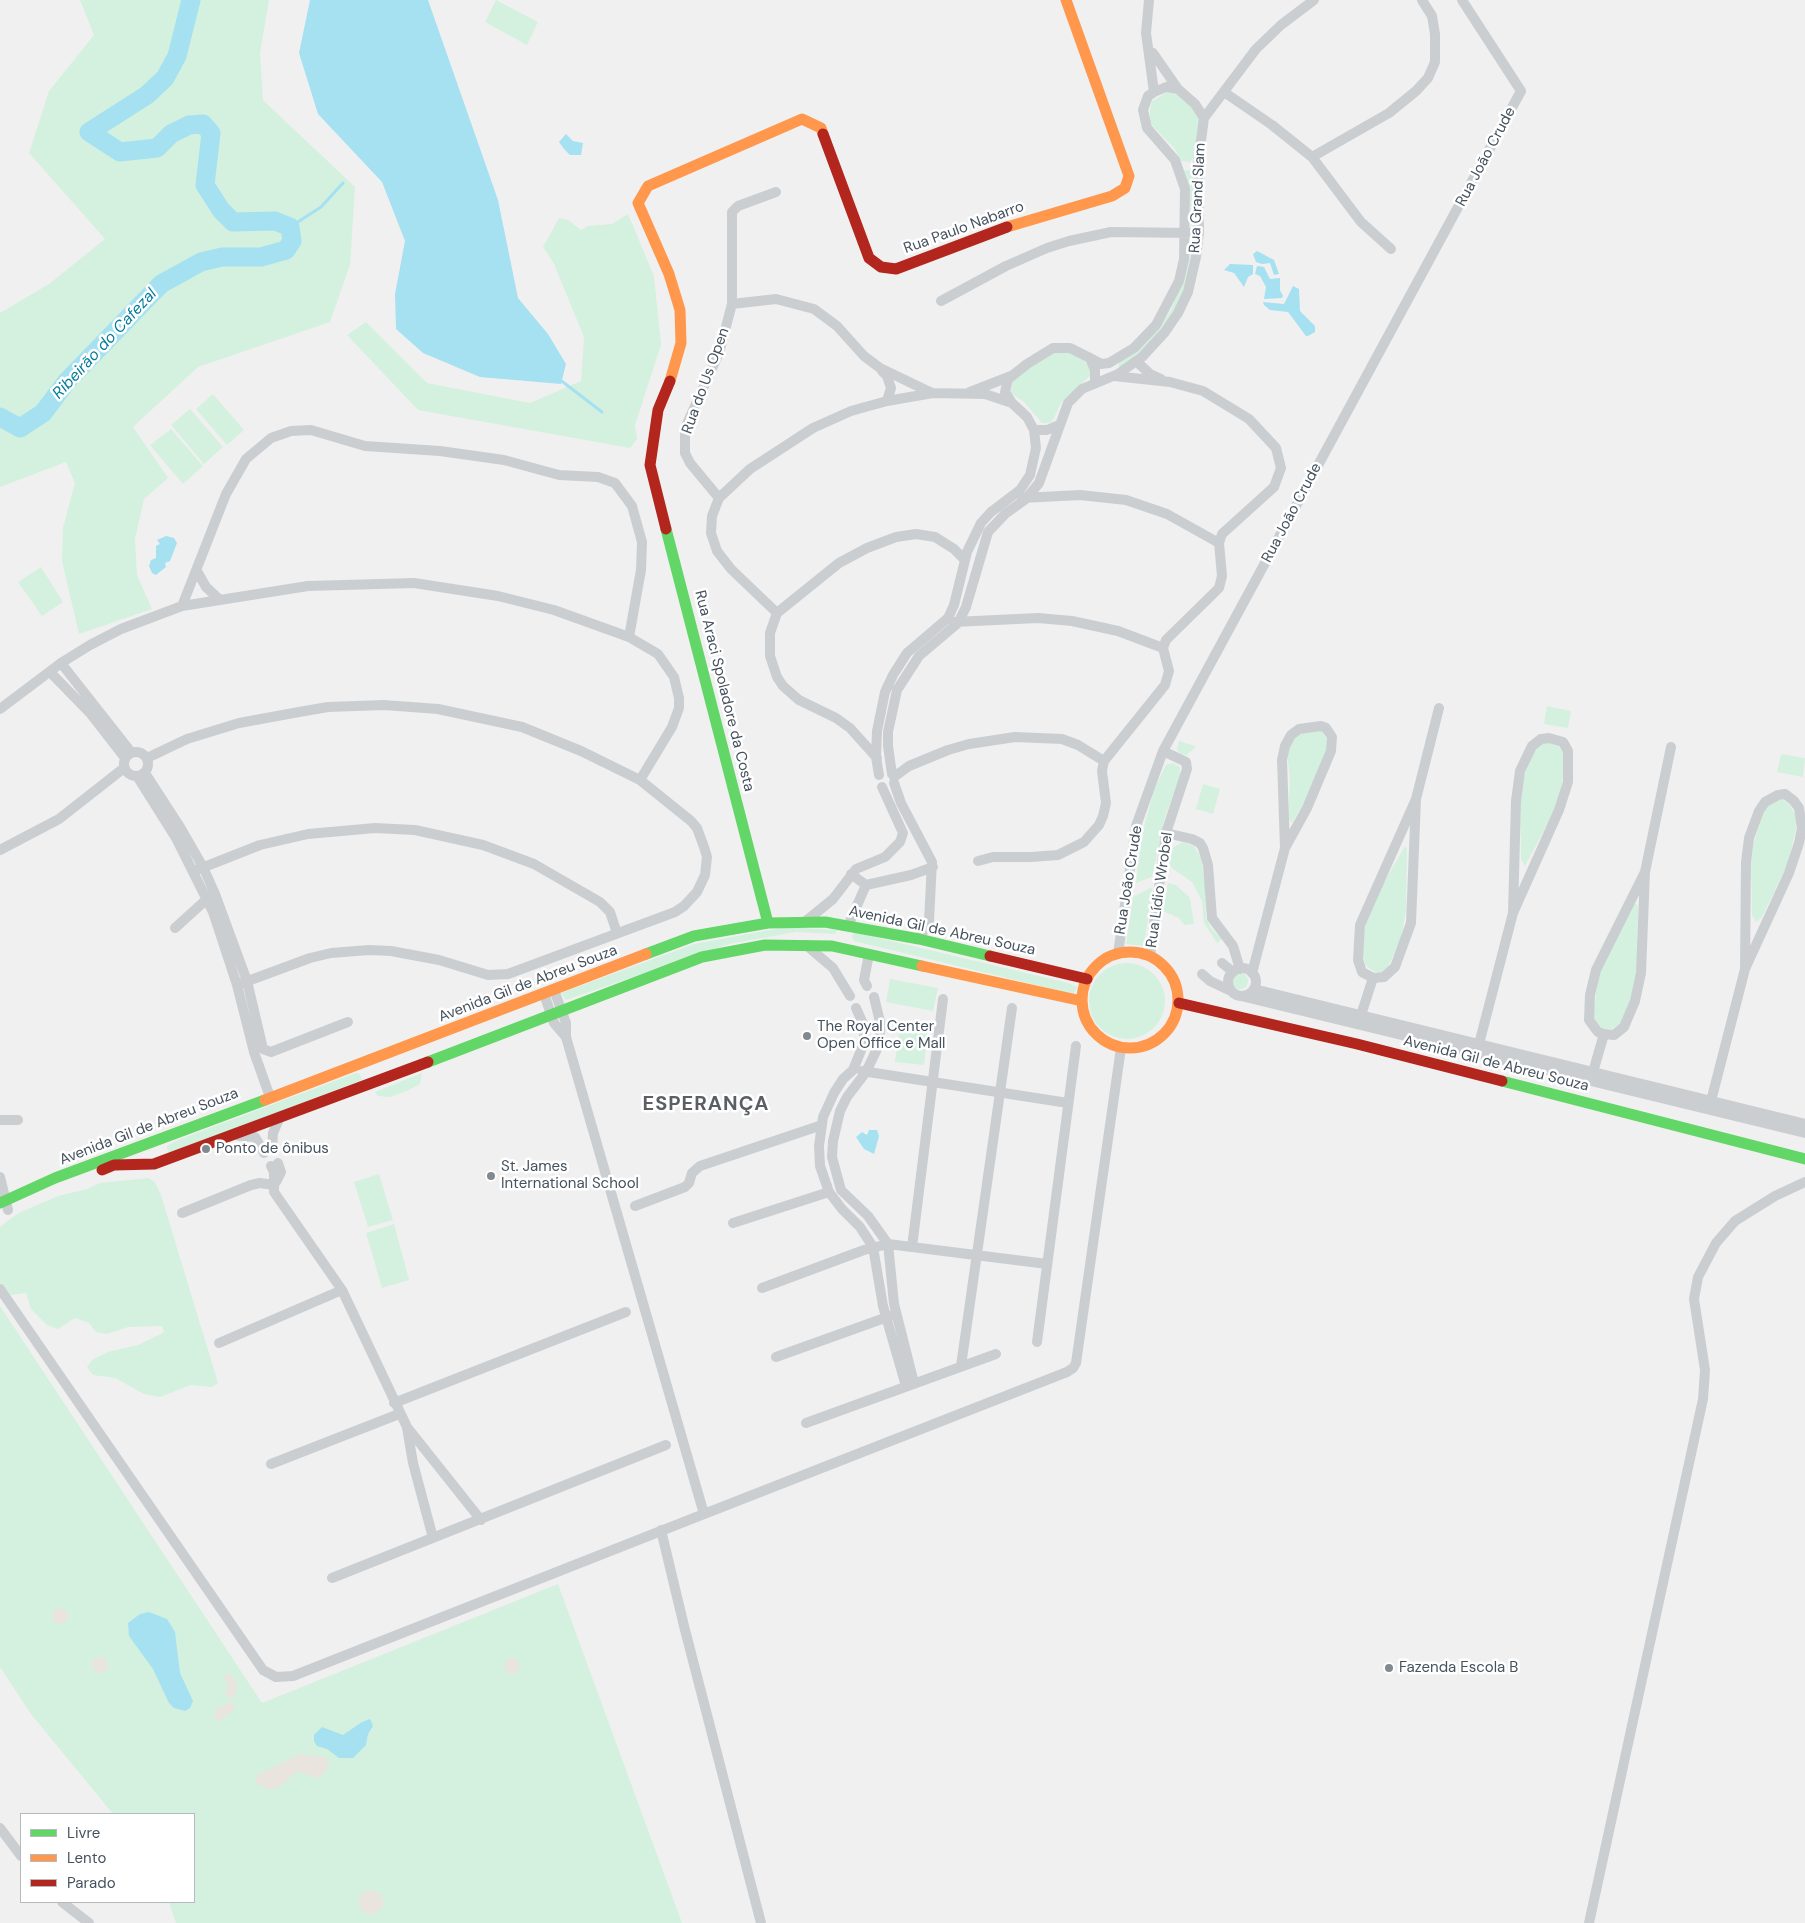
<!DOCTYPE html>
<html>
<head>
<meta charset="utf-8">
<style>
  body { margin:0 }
  #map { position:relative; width:1805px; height:1923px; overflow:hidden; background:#f1f0f0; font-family:"DM Sans",sans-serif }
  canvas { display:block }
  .legend { position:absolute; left:20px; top:1813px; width:175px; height:90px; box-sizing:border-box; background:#fff; border:1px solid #b5babf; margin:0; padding:6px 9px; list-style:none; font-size:15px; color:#45525e }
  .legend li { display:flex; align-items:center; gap:10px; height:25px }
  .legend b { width:25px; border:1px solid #b5babf }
</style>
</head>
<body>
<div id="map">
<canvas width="1805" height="1923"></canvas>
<ul class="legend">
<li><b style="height:6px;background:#63d668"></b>Livre</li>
<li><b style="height:6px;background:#ff974d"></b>Lento</li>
<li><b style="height:6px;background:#b3261e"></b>Parado</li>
</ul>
</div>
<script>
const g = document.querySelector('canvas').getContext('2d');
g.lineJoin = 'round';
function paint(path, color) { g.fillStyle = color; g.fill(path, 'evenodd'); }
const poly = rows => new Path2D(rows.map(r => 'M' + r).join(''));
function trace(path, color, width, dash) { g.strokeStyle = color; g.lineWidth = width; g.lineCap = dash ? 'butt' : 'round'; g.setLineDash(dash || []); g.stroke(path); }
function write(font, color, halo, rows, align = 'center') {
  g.font = font + ' "DM Sans",sans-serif'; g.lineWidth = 5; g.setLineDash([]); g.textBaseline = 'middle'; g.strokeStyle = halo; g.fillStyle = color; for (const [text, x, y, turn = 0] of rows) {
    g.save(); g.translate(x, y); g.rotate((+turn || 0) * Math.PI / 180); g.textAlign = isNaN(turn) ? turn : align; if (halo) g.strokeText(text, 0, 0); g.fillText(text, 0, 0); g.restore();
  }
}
paint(poly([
  [80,0,269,0,260,53,263,100,355,187,350,265,330,322,198,367,133,427,168,478,144,499,135,539,137,575,152,609,79,634,62,561,63,528,75,483,66,462,0,487,0,313,49,284,105,239,29,153,49,91,94,35],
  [496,0,538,22,527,45,485,22],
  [1167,92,1181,96,1202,117,1194,157,1190,162,1181,161,1175,149,1150,123,1150,110,1152,101],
  [1194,169,1195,226,1192,227,1188,190,1182,171],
  [628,214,654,276,661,345,635,425,637,439,630,448,418,410,347,335,366,322,427,383,530,403,581,381,584,337,554,264,543,247,559,218,568,220,581,230,588,226,612,224],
  [1192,238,1195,239,1186,287,1171,318,1137,356,1120,368,1118,365,1120,362,1151,337,1170,312,1185,274,1189,242],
  [1060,350,1079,355,1090,367,1091,375,1061,403,1053,420,1050,423,1042,423,1024,402,1011,393,1012,381,1046,354],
  [213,394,244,430,227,445,196,409],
  [190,409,223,447,204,464,171,425],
  [171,429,203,466,183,484,150,445],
  [41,567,63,602,42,616,18,582],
  [1547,706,1571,711,1568,728,1544,724],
  [1322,731,1329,744,1312,788,1292,823,1288,818,1290,780,1287,750,1297,733],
  [1179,741,1195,746,1195,748,1186,755,1181,754,1177,750],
  [1550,742,1564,749,1564,773,1559,797,1552,815,1525,866,1521,859,1520,799,1523,780,1533,751,1541,744],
  [1781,754,1805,758,1803,777,1777,772],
  [1173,763,1180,767,1180,776,1165,817,1152,877,1136,883,1141,838,1154,790,1166,765],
  [1203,784,1220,789,1213,814,1196,809],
  [1776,800,1783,800,1790,805,1796,816,1797,824,1788,863,1762,917,1756,922,1752,915,1751,857,1753,845,1763,814,1769,805],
  [1183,842,1194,846,1201,858,1205,883,1206,918,1212,929,1222,939,1217,943,1204,923,1202,901,1192,882,1172,868,1169,864,1172,848],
  [1405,846,1407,849,1406,911,1401,938,1388,967,1382,972,1375,972,1365,965,1362,953,1366,922,1381,888],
  [1168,883,1176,885,1190,898,1194,924,1184,925,1179,918,1163,911],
  [1150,888,1152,889,1144,946,1126,944,1133,897],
  [1634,903,1637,904,1638,909,1637,975,1628,1012,1621,1024,1611,1029,1603,1029,1593,1018,1599,972],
  [786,927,836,930,837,932,835,934,795,932,729,944,566,1000,561,993,694,944],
  [854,932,1068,983,1077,987,1074,993,1065,992,854,941,852,936],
  '1089 1001a38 38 0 1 1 76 0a38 38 0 1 1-76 0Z',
  '1232 981a8 8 0 1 1 16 0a8 8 0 1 1-16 0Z',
  [890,979,938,988,933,1011,886,1002],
  [900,1024,928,1027,924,1065,895,1062],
  [356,1073,360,1074,362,1080,170,1153,167,1149,167,1146,178,1140],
  [422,1073,420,1084,409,1090,390,1097,378,1096,375,1092],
  [379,1174,393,1220,368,1227,354,1182],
  [149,1178,155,1182,161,1195,218,1383,212,1387,191,1385,160,1397,144,1394,115,1378,93,1375,87,1367,93,1359,108,1352,138,1345,159,1335,164,1332,162,1326,128,1327,107,1334,96,1332,89,1323,75,1318,58,1329,47,1325,31,1309,26,1293,11,1295,0,1283,0,1227,10,1219,21,1212,58,1196,87,1189,100,1183],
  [394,1224,409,1280,382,1288,366,1233],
  [0,1306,262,1703,558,1584,682,1923,176,1923,169,1902,194,1902,194,1814,113,1814,31,1714,0,1667]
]), '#d3f1de');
paint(poly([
  '52 1616a8 8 0 1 1 16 0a8 8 0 1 1-16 0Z',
  '92 1665a8 8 0 1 1 16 0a8 8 0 1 1-16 0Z',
  '504 1666a8 8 0 1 1 16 0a8 8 0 1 1-16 0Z',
  [226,1674,231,1674,238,1686,233,1697,229,1699,225,1694,228,1686,224,1677],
  [230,1702,234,1703,234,1709,221,1720,215,1721,215,1709],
  [300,1754,325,1757,329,1760,327,1770,318,1778,301,1772,294,1773,281,1786,271,1790,258,1785,255,1779,257,1775],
  '359 1902a12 12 0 1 1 24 0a12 12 0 1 1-24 0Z'
]), '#e9e5de');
paint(poly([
  [310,0,428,0,498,200,518,298,548,334,566,364,561,384,480,377,423,353,396,329,395,294,405,241,382,182,318,114,299,53],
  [566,134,573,141,583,143,581,155,570,155,564,149,559,142],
  [1257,251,1274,260,1279,274,1274,275,1270,263,1262,264,1256,262,1253,254],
  [1230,264,1253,265,1253,274,1248,277,1244,287,1234,273,1224,270],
  [1257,266,1264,267,1270,279,1280,278,1280,290,1283,296,1282,298,1264,299,1266,287,1260,276,1255,274],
  [1293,286,1299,289,1300,311,1315,326,1315,332,1308,336,1306,336,1288,312,1270,310,1264,305,1263,302,1284,304],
  [166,536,174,538,177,543,170,561,165,563,166,567,156,575,152,573,149,566,151,560,156,558,156,546,160,544,157,540],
  [869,1130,877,1130,879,1136,874,1154,864,1149,856,1137,862,1132,867,1135],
  [149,1612,167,1619,175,1632,180,1673,193,1701,190,1708,185,1711,174,1708,169,1703,153,1669,129,1636,128,1623,140,1614],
  [370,1719,373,1726,368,1734,366,1745,353,1758,339,1758,327,1749,317,1746,314,1741,314,1735,322,1727,343,1735,362,1722]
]), '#a5e1f1');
trace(poly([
  [290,227,321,207,343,183],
  [559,379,602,412]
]), '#a5e1f1', 3);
trace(poly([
  [0,417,20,428,43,413,67,381,161,284,201,262,222,257,261,257,286,250,292,241,290,227,275,221,233,222,221,210,205,185,211,133,203,124,189,125,171,134,157,148,120,152,89,132,147,95,165,78,177,56,191,0]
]), '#a5e1f1', 19);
trace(poly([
  [1149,0,1146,33,1154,92],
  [1153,53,1178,89],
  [1224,92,1272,125,1312,157,1361,222,1391,249],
  [1204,118,1256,49,1281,25,1314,0],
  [1312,157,1389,113,1416,91,1428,78,1435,62,1435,34,1432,16,1422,0],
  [941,301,1006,266,1047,248,1069,241,1111,232,1193,233],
  [732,304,776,299,814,309,837,326,864,356,880,368,932,393],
  [1136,361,1150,374,1161,379],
  [882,371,887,376,891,388,887,401],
  [1114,376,1170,382,1203,391,1249,419,1276,448,1281,468,1274,487,1222,534,1219,543],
  [970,392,1011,376],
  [1012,403,1005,392,1008,379,1027,364,1053,348,1070,348,1090,358,1095,370,1095,383],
  [1034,430,1047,430,1059,425],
  [719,498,690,463,685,453,685,428,719,353,732,304,732,212,738,206,776,192],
  [1022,498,1080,495,1126,500,1167,514,1219,543,1222,576,1219,588,1166,640,1163,648],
  [197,571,206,587,220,600],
  [182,606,226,494,246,459,271,438,291,431,311,430,365,446,440,451,504,460,559,475,598,477,615,483,632,506,642,542,641,570,629,637],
  [777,613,731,569,717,551,711,533,712,516,719,498,750,469,813,428,851,411,887,401,933,393,985,394,1012,403,1027,417,1034,430,1036,448,1030,475,1020,490,991,512,981,523,967,552,954,605,948,618,907,653,893,675,885,692,877,731,876,757,879,775],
  [954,622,1038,618,1072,621,1118,631,1163,648,1169,671,1165,685,1104,761],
  [61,663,131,752],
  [50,672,90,713,125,758],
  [0,709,61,663,90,645,121,629,182,606,308,586,414,583,498,596,554,610,629,637,658,654,674,677,679,698,679,708,672,727,640,780],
  '124 764a12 12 0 1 1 24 0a12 12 0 1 1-24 0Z',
  [147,758,187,739,239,723,299,712,328,707,384,705,438,709,522,727,581,751,640,780,691,821,697,828,704,847,707,857,705,875,697,892,684,906,675,912,508,974,488,975,439,960,391,951,369,950,331,953,310,958,237,985],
  [877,758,850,728,836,718,799,700,783,686,777,677,770,656,770,633,777,613,839,563,867,548,896,537,916,534,935,537,954,549,964,559],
  [145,773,180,827,203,867,215,894,247,981,263,1049,271,1052,348,1022],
  [892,774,888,746,888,732,897,690,919,656,958,623,966,607,988,532,1005,514,1026,499,1039,483,1068,403,1082,389,1118,374,1142,357,1165,332,1178,313,1188,292,1196,257,1199,233,1198,163,1204,118,1195,104,1178,89,1166,87,1154,92,1148,96,1143,110,1147,128,1175,160,1185,189,1184,259,1179,281,1156,325,1134,348,1109,363,1101,364,1090,358],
  [137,776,176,838,213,912,237,985,254,1052,270,1097],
  [894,777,909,766,948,750,969,744,1015,737,1062,739,1078,745,1104,761,1102,771,1106,803,1103,816,1099,825,1084,842,1058,855,1031,857,993,857,978,861],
  [894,783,901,803,932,862,929,921,919,939],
  [1416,799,1411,923,1395,967,1384,977,1373,978,1362,972,1358,960,1360,925,1416,799,1439,708],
  [1166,833,1192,839,1200,843,1203,848,1208,865,1212,918,1233,946,1240,969],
  [0,850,59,819,124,768],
  [194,871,260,845,308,834,375,828,415,830,483,845,534,864,600,902,610,912,617,933],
  [1645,872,1596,970,1590,995,1589,1020,1598,1032,1604,1034,1614,1035,1624,1027,1635,1001,1641,973,1645,872,1671,747],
  [851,874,866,885,911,875,933,867],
  [806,921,833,899,856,869,885,857,900,842,903,833,882,787],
  [848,926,866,885],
  [175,928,207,899],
  [806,945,833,968,850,996],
  [1118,954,1136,826,1163,751,1521,91,1462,0],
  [1150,956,1166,833,1187,769,1186,762,1163,751],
  [1222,963,1233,972],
  '1228 982a14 14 0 1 1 28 0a14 14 0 1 1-28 0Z',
  [1252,973,1285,848,1307,808,1331,751,1332,737,1326,728,1321,726,1299,729,1291,735,1285,746,1282,760,1285,848],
  [1202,974,1210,981,1231,991],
  [867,986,864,980,869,954],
  [1254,989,1805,1124],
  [544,994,554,1023,566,1037],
  [1241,996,1805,1133],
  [874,997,881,1026,877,1049,866,1072,847,1097,840,1111,833,1141,832,1157,841,1190,868,1216,888,1244,894,1304,914,1383],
  [856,1008,864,1026,864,1043,853,1070,843,1079,834,1093,823,1117,819,1146,820,1166,829,1192,842,1209,860,1227,873,1247,883,1306,906,1386],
  [1361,1015,1373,978],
  [1479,1044,1513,913,1559,810,1568,782,1568,751,1563,742,1549,738,1541,739,1532,746,1520,771,1516,801,1513,913],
  [862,1071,1068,1103],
  [1593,1072,1604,1034],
  [1711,1101,1745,969,1789,873,1799,843,1802,828,1799,808,1794,801,1785,794,1778,795,1765,802,1759,811,1749,838,1746,862,1745,969],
  [0,1120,18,1120],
  [239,1136,255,1137,264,1153],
  [272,1149,273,1133,279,1119],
  [271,1166,274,1172,274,1192,342,1290,407,1427,481,1520],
  [0,1177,8,1210],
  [276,1182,281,1172,278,1163],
  [635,1206,685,1187,689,1183,692,1173,700,1166,822,1125],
  [182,1213,251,1185,260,1183,274,1185],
  [733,1223,829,1192],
  [912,1247,943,999],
  [762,1288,864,1250,888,1244,1047,1264],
  [0,1289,263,1670,276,1677,293,1676,704,1514,566,1037,566,1023,554,990],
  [1037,1342,1076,1046],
  [219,1343,342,1290],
  [776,1357,893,1315],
  [961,1366,1012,1008],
  [394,1403,626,1312],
  [806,1423,996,1354],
  [407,1428,413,1463,433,1538],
  [271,1464,399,1414],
  [704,1514,1067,1372,1073,1368,1076,1363,1121,1048],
  [661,1530,684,1626,761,1923],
  [332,1578,666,1445],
  [0,1828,21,1856],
  [62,1902,89,1923],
  [1589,1923,1703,1399,1705,1370,1694,1299,1698,1277,1716,1243,1735,1221,1775,1196,1805,1182]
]), '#cbced1', 10);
trace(poly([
  [666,529,768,923],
  [646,954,694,936,768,923,825,922,919,939,990,956],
  [428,1062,702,957,765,945,832,946,922,966],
  [1502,1081,1805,1159],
  [0,1203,55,1178,265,1100]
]), '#63d668', 11);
trace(poly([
  [1007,227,1112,196,1125,188,1129,176,1066,0],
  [670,381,681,343,680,310,669,274,638,203,648,186,802,119,821,128,823,134],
  '1082 1000a48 48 0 1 1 96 0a48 48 0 1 1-96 0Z',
  [922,966,1082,1001],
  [265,1100,646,954]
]), '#ff974d', 11);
trace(poly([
  [823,134,869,258,881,267,896,269,1007,227],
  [666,529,650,465,658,410,670,381],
  [990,956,1087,979],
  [1179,1003,1357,1044,1502,1081],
  [102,1170,114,1165,154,1164,428,1062]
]), '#b3261e', 11);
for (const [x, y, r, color] of [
  [807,1036,5,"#818991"],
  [206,1149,5,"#818991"],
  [491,1176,5,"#818991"],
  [1389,1668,5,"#818991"]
]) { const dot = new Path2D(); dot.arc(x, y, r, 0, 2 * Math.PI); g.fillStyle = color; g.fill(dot); trace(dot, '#fff', 2); }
write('15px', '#45525e', '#fff', [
  ["Rua João Crude",1486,157,-62],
  ["Rua Grand Slam",1198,198,-87],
  ["Rua Paulo Nabarro",964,228,-20],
  ["Rua do Us Open",706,381,-70],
  ["Rua João Crude",1292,513,-62],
  ["Rua Araci Spoladore da Costa",724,691,76],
  ["Rua João Crude",1129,880,-81],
  ["Rua Lídio Wrobel",1160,890,-82],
  ["Avenida Gil de Abreu Souza",942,931,12],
  ["Avenida Gil de Abreu Souza",528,984,-21],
  ["Avenida Gil de Abreu Souza",1496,1064,14],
  ["Avenida Gil de Abreu Souza",149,1127,-21]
]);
write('15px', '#45525e', '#fff', [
  ["The Royal Center",817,1027],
  ["Open Office e Mall",817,1044],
  ["Ponto de ônibus",216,1149],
  ["St. James",501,1167],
  ["International School",501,1184],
  ["Fazenda Escola B",1399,1668]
], 'left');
write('italic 16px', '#057b9b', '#fff', [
  ["Ribeirão do Cafezal",105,344,-47]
]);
g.letterSpacing = '1px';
write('bold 20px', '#5b5f64', '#fff', [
  ["ESPERANÇA",706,1105]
]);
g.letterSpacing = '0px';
</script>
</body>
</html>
